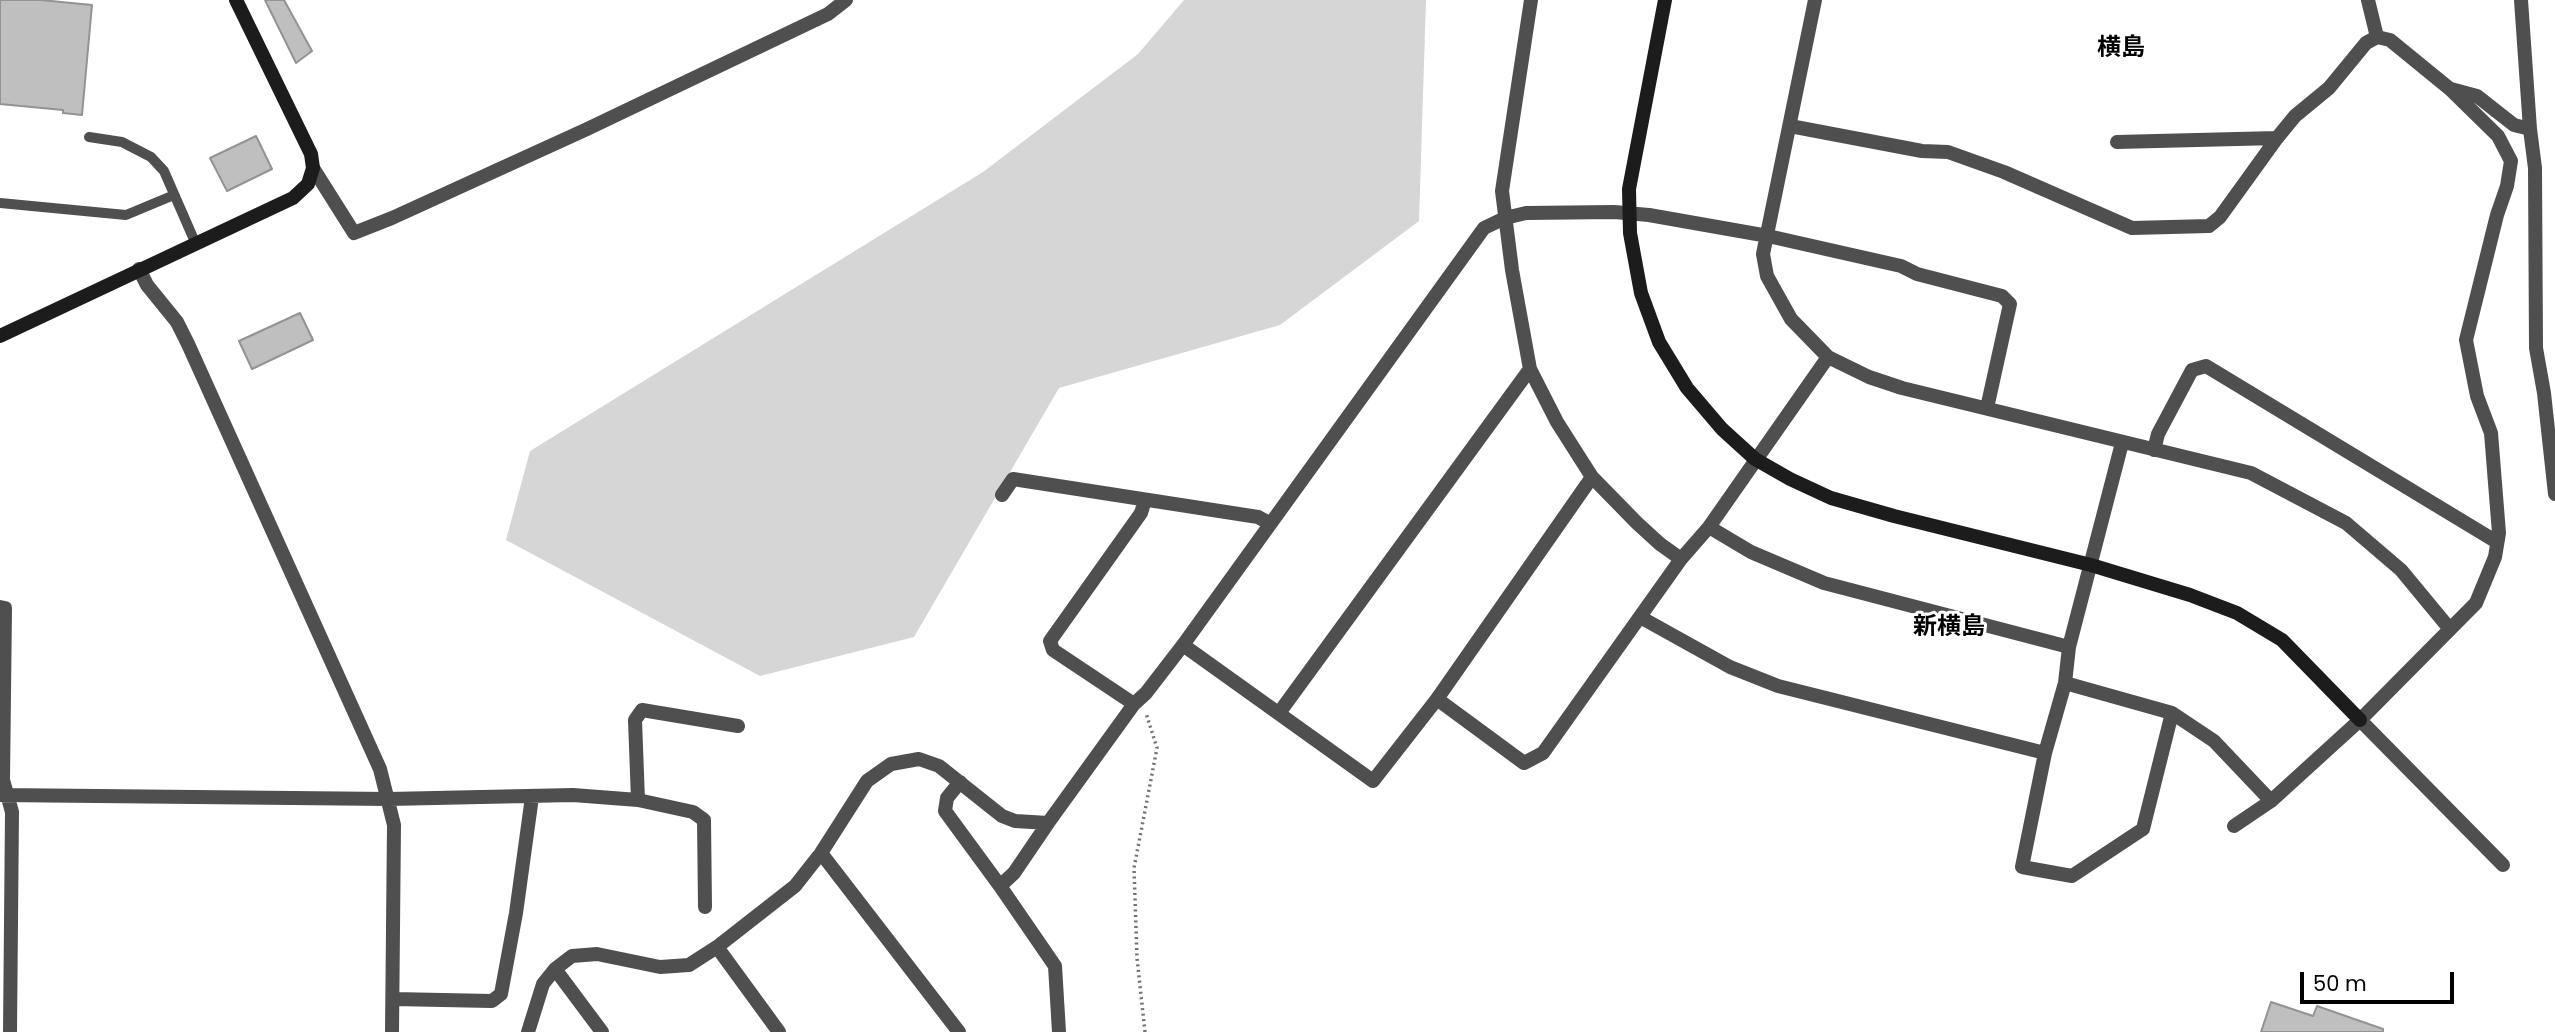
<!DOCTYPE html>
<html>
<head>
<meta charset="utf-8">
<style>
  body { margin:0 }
  #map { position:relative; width:2555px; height:1032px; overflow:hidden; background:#fff; font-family:Poppins,sans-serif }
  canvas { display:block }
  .scale { position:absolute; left:2300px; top:972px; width:154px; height:32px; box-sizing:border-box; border:4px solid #000; border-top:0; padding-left:9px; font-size:21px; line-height:24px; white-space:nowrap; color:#000; -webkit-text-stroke:5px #fff; paint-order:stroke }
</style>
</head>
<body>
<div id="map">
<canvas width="2555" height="1032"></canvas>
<div class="scale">50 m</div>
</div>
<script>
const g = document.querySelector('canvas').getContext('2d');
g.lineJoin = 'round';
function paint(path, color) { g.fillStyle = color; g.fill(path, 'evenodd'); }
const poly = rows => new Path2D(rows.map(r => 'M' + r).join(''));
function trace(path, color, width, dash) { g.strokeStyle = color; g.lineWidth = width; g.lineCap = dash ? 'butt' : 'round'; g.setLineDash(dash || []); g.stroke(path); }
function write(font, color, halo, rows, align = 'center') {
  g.font = font + ' Poppins,"Noto Sans JP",sans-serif'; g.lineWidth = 6; g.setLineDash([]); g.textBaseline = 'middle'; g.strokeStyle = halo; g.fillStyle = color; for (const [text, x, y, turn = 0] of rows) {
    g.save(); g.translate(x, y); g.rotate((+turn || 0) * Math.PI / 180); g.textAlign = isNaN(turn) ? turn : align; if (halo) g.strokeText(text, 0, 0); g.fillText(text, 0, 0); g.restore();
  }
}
paint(poly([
  [1184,0,1426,0,1419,221,1280,325,1059,388,914,637,760,676,506,540,530,451,983,172,1138,54]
]), '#d6d6d6');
const building = poly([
  [0,0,41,0,92,5,82,115,63,113,63,110,0,104,0,0],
  [265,0,284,0,312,51,296,63,265,0],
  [256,136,272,169,227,191,210,158,256,136],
  [300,313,313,340,252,369,239,341,300,313],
  [2271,1002,2313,1016,2317,1006,2383,1029,2383,1032,2261,1032,2271,1002]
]);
paint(building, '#bfbfbf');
trace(building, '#939393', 2);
trace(poly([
  [1145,1032,1137,958,1134,868,1157,748,1146,713]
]), '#717171', 3.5, [2, 3.5]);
trace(poly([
  [89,137,122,142,151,157,164,171,195,242],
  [0,203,126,215,174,195]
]), '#4f4f4f', 10);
trace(poly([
  [1531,0,1502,191,1512,270,1530,369,1557,422,1592,477,1637,523,1660,544,1681,559],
  [1815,0,1763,254,1767,276,1791,319,1828,357,1869,377,1902,388,2251,473,2346,523,2401,570,2449,628],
  [2521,0,2530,129,2535,168,2536,348,2544,393,2555,494],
  [2451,89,2477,96,2514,125,2530,129],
  [1790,126,1922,151,1948,152,2004,172,2132,228,2209,226,2220,217,2277,138],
  [2117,142,2277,138,2295,116,2329,88,2366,43,2377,37],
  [313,168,354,233,392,218,585,130,828,14,846,0],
  [139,269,147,285,177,322,188,344,380,769,394,825,392,1032],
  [2122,443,2069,647,2065,683,2045,753,2022,867,2072,876,2143,829,2172,713],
  [2154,450,2158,434,2192,370,2206,366,2497,542],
  [1002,495,1013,479,1258,517,1269,523],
  [1709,527,1751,552,1824,583,2069,647],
  [0,607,5,608,3,780,12,812,10,1032],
  [1640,617,1730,667,1778,686,2045,753],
  [1183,645,1373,781,1437,699,1592,477],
  [2065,683,2172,713,2214,741,2271,801],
  [1437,699,1524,763,1543,753,1681,559,1709,527,1828,357],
  [1134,704,1053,650,1050,641,1141,513,1145,500],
  [1279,713,1530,369],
  [2360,720,2503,865],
  [960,782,947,798,945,811,1000,886],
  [0,795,389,799,573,795,638,800,693,812,704,820,705,907],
  [638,800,635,720,642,710,738,726],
  [1048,823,1014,873,1000,886,1055,966,1059,1032],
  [2234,826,2271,801,2360,720,2476,603,2495,557,2499,533,2491,433,2477,396,2466,340,2497,215,2507,186,2511,161,2498,136,2450,89,2390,40,2377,37,2368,0],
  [821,853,959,1032],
  [717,947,779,1032],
  [555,969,602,1032],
  [393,999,492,1001,501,994,516,913,532,797],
  [528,1032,543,984,555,969,572,956,597,954,660,967,689,965,717,947,795,886,821,853,867,781,891,764,919,759,939,766,1002,816,1015,821,1048,823,1134,704,1146,693,1183,645,1484,228,1505,218,1526,213,1614,212,1649,215,1768,236,1901,266,1917,274,2002,296,2010,304,1987,408]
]), '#4f4f4f', 14);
trace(poly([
  [1665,0,1629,189,1630,233,1641,293,1659,342,1687,388,1722,429,1755,459,1790,479,1831,498,1894,516,2091,565,2190,595,2237,613,2282,640,2360,720],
  [0,336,293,198,308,184,313,168,311,154,236,0]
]), '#1c1c1c', 14);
write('bold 24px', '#000', '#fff', [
  ["横島",2121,49],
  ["新横島",1949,628]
]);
</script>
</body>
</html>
